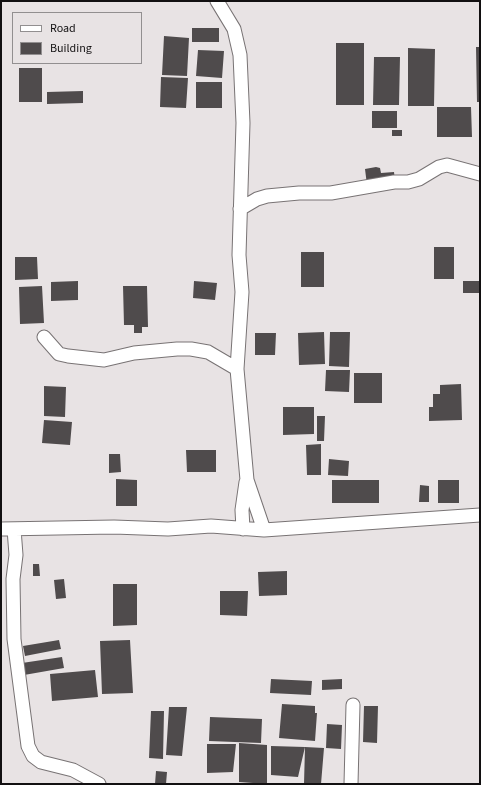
<!DOCTYPE html>
<html>
<head>
<meta charset="utf-8">
<style>
  body { margin:0 }
  #map { position:relative; width:481px; height:785px; overflow:hidden; background:#e8e3e4; font-family:"Source Sans 3",sans-serif }
  canvas { display:block }
  .frame { position:absolute; inset:0; border:2px solid #121011; pointer-events:none }
  .legend { position:absolute; left:12px; top:12px; width:130px; height:52px; box-sizing:border-box; background:#e8e3e4; border:1px solid #928f90; margin:0; padding:5px 7px; list-style:none; font-size:12px; color:#121011 }
  .legend li { display:flex; align-items:center; gap:8px; height:20px }
  .legend b { width:20px; border:1px solid #928f90 }
</style>
</head>
<body>
<div id="map">
<canvas width="481" height="785"></canvas>
<div class="frame"></div>
<ul class="legend">
<li><b style="height:5px;background:#fff"></b>Road</li>
<li><b style="height:11px;background:#4f4b4c"></b>Building</li>
</ul>
</div>
<script>
const g = document.querySelector('canvas').getContext('2d');
g.lineJoin = 'round';
function paint(path, color) { g.fillStyle = color; g.fill(path, 'evenodd'); }
const poly = rows => new Path2D(rows.map(r => 'M' + r).join(''));
function trace(path, color, width, dash) { g.strokeStyle = color; g.lineWidth = width; g.lineCap = dash ? 'butt' : 'round'; g.setLineDash(dash || []); g.stroke(path); }
paint(poly([
  [192,28,219,28,219,42,192,42],
  [164,36,189,38,187,76,162,75],
  [336,43,364,43,364,105,336,105],
  [476,47,480,47,480,102,477,102],
  [408,48,435,49,434,106,408,106],
  [198,50,224,51,222,78,196,76],
  [374,57,400,57,399,105,373,105],
  [19,68,42,68,42,102,19,102],
  [161,77,188,78,186,108,160,107],
  [196,82,222,82,222,108,196,108],
  [83,91,83,103,47,104,47,92],
  [437,107,471,107,472,137,437,137],
  [372,111,397,111,397,128,372,128],
  [392,130,402,130,402,136,392,136],
  [376,167,380,168,381,173,394,172,395,181,367,185,365,169],
  [434,247,454,247,454,279,434,279],
  [301,252,324,252,324,287,301,287],
  [15,257,37,257,38,279,15,280],
  [78,281,78,300,51,301,51,282],
  [194,281,217,283,215,300,193,298],
  [463,281,480,281,480,293,463,293],
  [42,286,44,323,20,324,19,287],
  [123,286,147,286,148,327,142,327,142,333,134,333,134,325,124,325],
  [324,332,325,364,299,365,298,333],
  [330,332,350,332,349,367,329,366],
  [255,333,276,333,275,355,255,355],
  [326,370,350,370,349,392,325,391],
  [354,373,382,373,382,403,354,403],
  [461,384,462,420,429,421,429,407,433,407,433,394,440,394,440,385],
  [44,386,66,387,65,417,44,416],
  [283,407,314,407,314,434,283,435],
  [317,416,325,416,324,441,317,441],
  [44,420,72,422,70,445,42,443],
  [321,444,321,475,307,475,306,445],
  [186,450,216,450,216,472,187,472],
  [109,454,120,454,121,472,109,473],
  [329,459,349,461,348,476,328,475],
  [116,479,137,480,137,506,116,506],
  [332,480,379,480,379,503,332,503],
  [438,480,459,480,459,503,438,503],
  [420,485,429,486,429,502,419,502],
  [33,564,39,564,40,576,33,576],
  [287,571,287,595,259,596,258,572],
  [64,579,66,598,56,599,54,580],
  [113,584,137,584,137,625,113,626],
  [220,591,248,591,247,616,220,615],
  [59,640,61,649,25,656,23,646],
  [130,640,133,693,102,694,100,641],
  [62,657,64,668,24,675,22,663],
  [95,670,98,697,52,701,50,674],
  [271,679,312,681,311,695,270,693],
  [342,679,342,689,322,690,322,680],
  [282,704,315,706,315,713,317,713,315,741,279,738],
  [364,706,378,706,377,743,363,742],
  [169,707,187,707,182,756,166,755],
  [151,711,164,711,163,759,149,758],
  [210,717,262,719,261,743,209,741],
  [327,724,342,725,341,749,326,748],
  [239,743,267,745,267,784,239,782],
  [207,744,236,744,233,772,207,773],
  [271,746,305,747,298,777,271,775],
  [305,747,324,748,321,784,304,784],
  [156,771,167,772,166,784,155,784]
]), '#4f4b4c');
const minor = poly([
  [217,1,234,29,240,55,243,123,239,255,242,292,237,369,247,480,264,530],
  [240,209,257,199,267,196,299,193,331,193,394,182,408,182,419,179,439,167,447,165,480,174],
  [44,337,59,354,68,356,104,360,134,353,177,349,191,349,208,352,237,369],
  [1,529,114,527,168,529,211,526,264,530,480,515],
  [14,529,16,555,13,579,14,639,28,746,33,756,41,762,73,770,99,784],
  [243,529,242,510,246,482],
  [351,784,353,705]
]);
trace(minor, '#787374', 15);
trace(minor, '#fff', 13);
</script>
</body>
</html>
